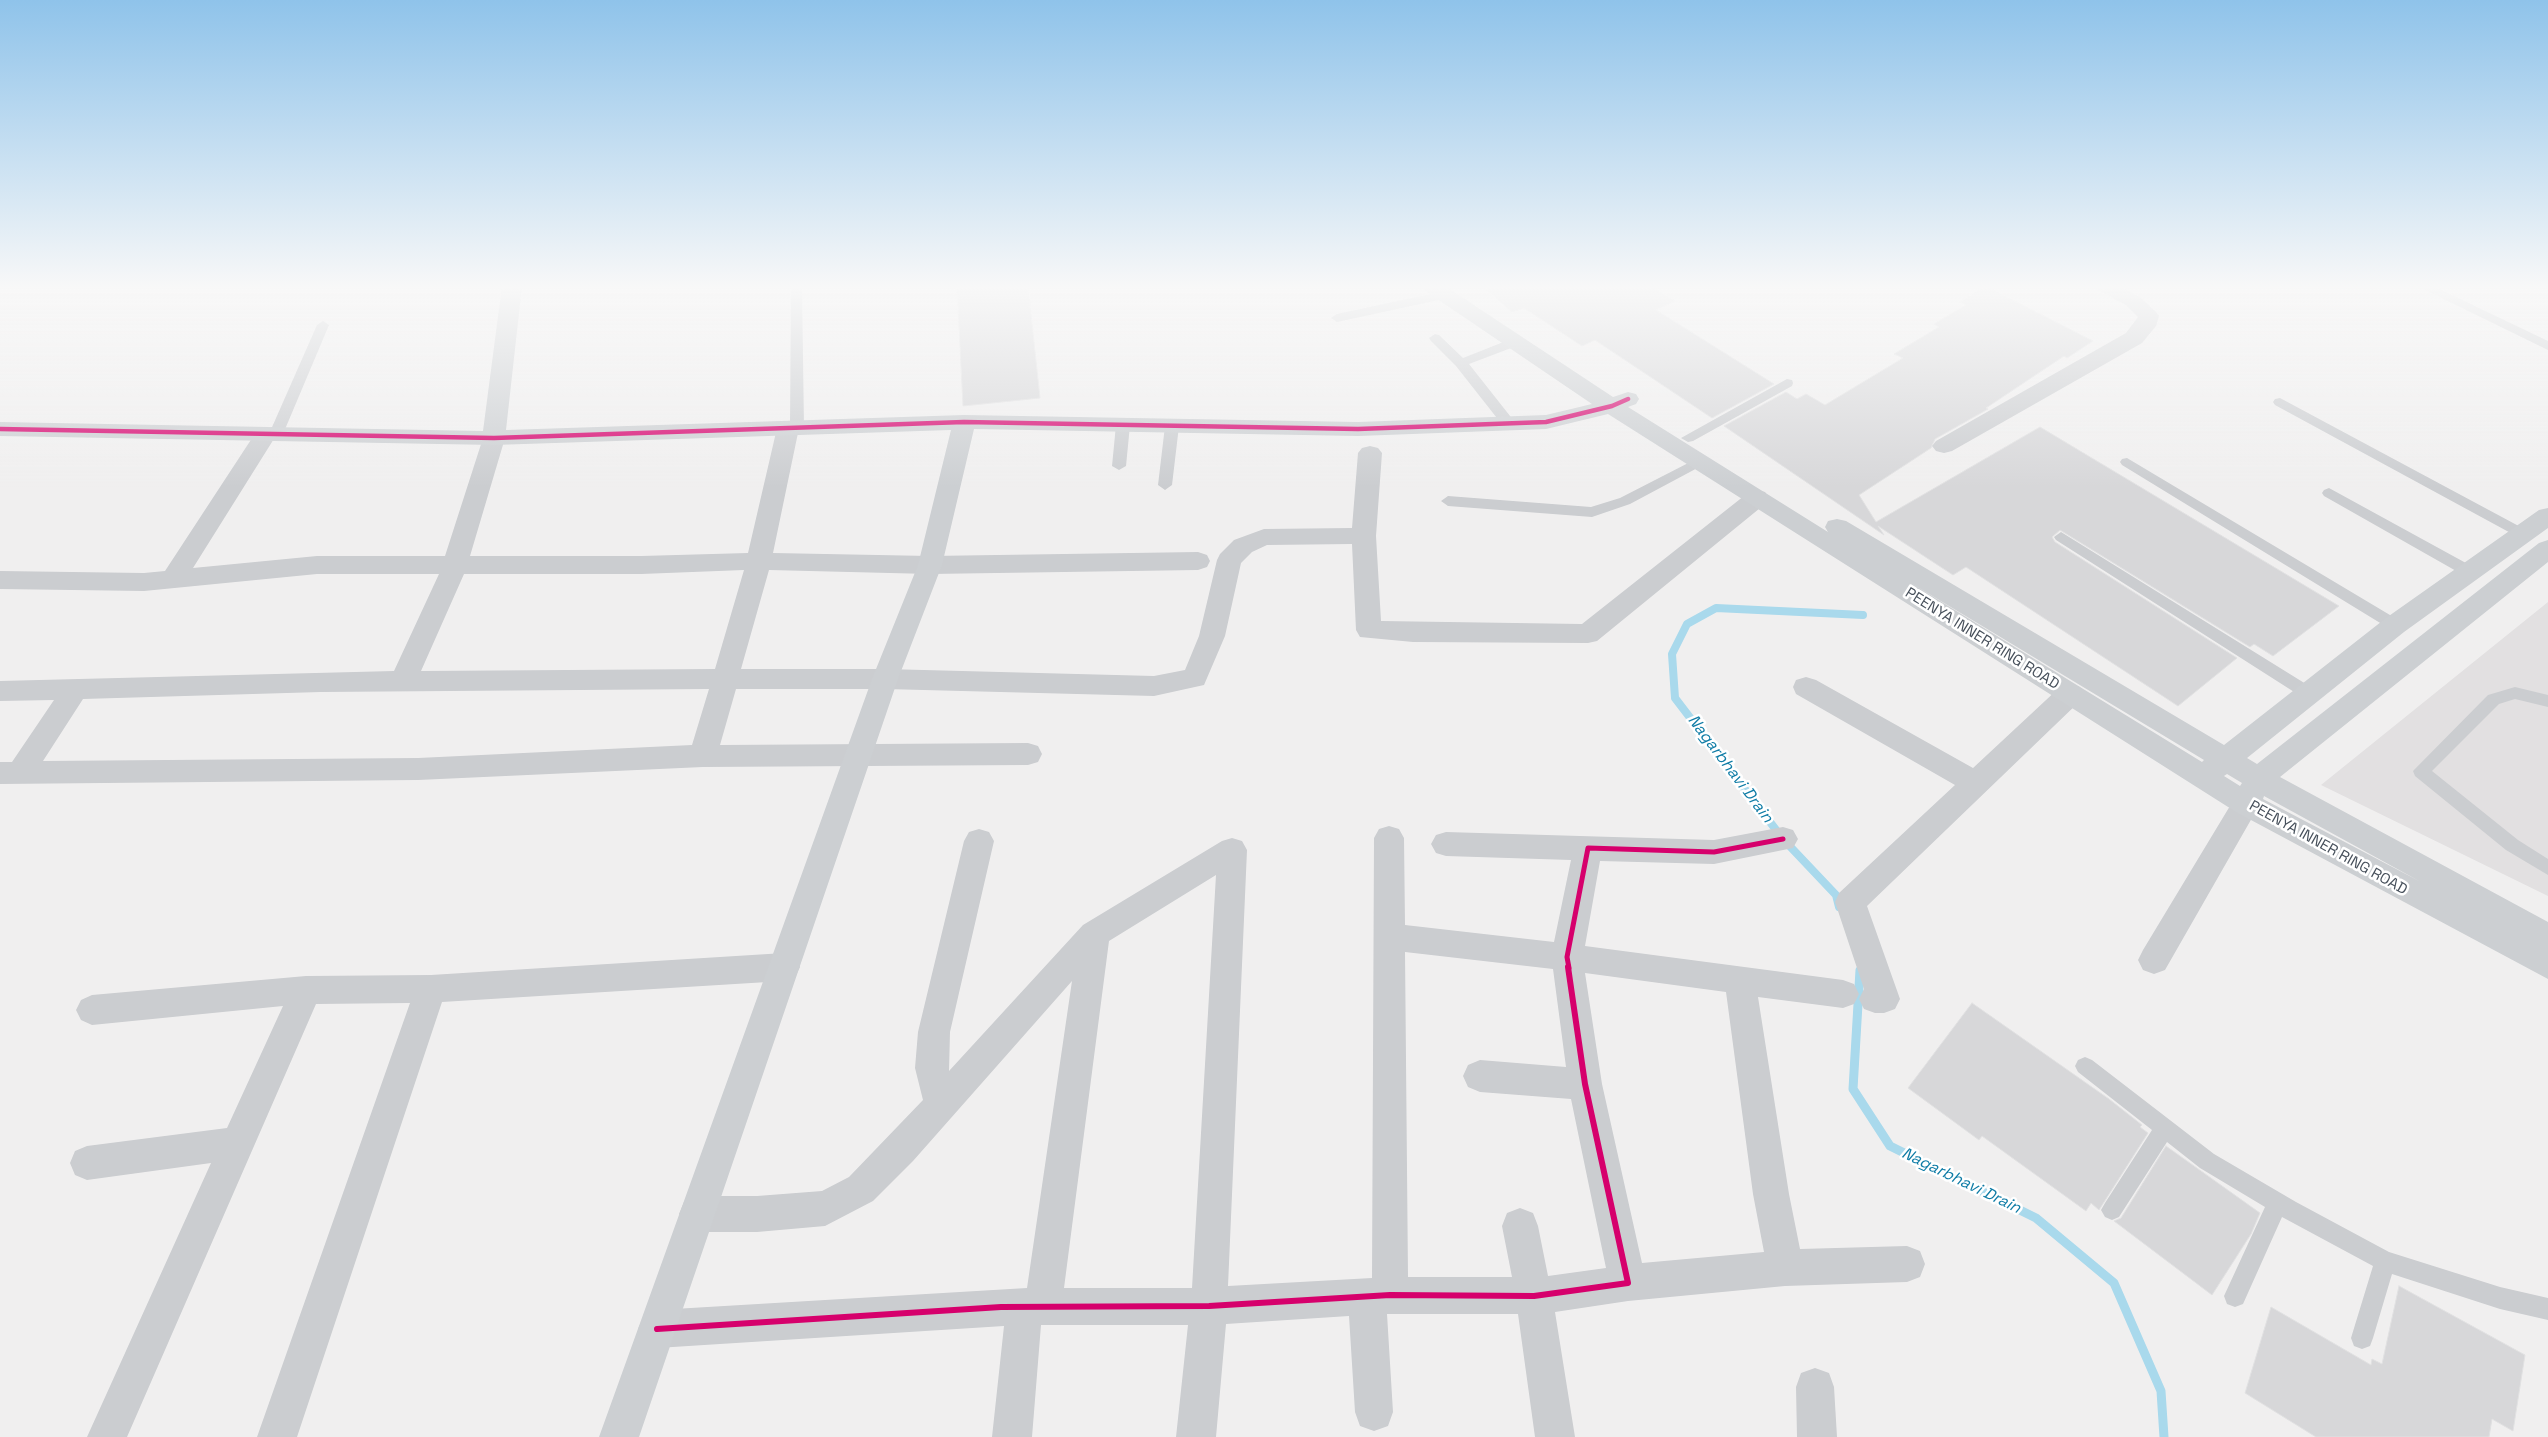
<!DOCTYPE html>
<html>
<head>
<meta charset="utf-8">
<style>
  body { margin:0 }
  canvas { display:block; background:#f0efef }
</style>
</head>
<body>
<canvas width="2548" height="1437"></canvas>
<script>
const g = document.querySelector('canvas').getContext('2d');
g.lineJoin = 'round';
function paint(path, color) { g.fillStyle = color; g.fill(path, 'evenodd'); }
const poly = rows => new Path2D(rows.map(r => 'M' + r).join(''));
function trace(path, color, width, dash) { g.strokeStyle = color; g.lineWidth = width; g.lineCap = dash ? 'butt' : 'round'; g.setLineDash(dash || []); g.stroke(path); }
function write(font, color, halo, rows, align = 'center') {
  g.font = font + ' "Space Grotesk",sans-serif'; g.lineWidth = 5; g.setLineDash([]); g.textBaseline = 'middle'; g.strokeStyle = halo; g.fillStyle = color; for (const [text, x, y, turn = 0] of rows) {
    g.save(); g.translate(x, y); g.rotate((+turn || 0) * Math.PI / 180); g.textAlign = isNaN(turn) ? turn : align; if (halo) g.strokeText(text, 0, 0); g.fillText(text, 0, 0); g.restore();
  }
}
paint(poly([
  [2548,602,2548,896,2321,785]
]), '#e2e0e1');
trace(poly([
  [1839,907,1836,895,1783,839,1675,698,1672,654,1687,624,1716,608,1863,615]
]), '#a9d9ec', 8);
trace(poly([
  [1860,970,1853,1089,1890,1146,2036,1218,2114,1283,2161,1391,2164,1437]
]), '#a9d9ec', 9);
const building = poly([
  [957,286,1028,286,1040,398,963,406,957,286],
  [1482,286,1650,286,1675,301,1656,310,1774,384,1712,418,1595,340,1582,346,1524,308,1512,312,1482,286],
  [1985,286,2093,341,2067,358,2064,356,1986,408,1988,409,1935,439,1931,448,1859,495,1876,522,2040,427,2339,606,2273,656,2254,644,2250,647,2060,530,2052,537,2055,542,2237,658,2178,706,1966,567,1953,575,1878,526,1884,535,1724,426,1786,392,1797,399,1806,394,1825,405,1903,358,1894,354,1939,327,1934,324,1966,305,1960,302,1985,286],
  [1972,1003,2109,1099,2142,1125,2140,1127,2148,1133,2099,1210,2091,1203,2086,1211,1982,1136,1979,1140,1908,1088,1972,1003],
  [2166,1146,2260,1213,2251,1234,2212,1295,2114,1221,2121,1218,2166,1146],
  [2399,1286,2525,1355,2513,1431,2492,1419,2489,1437,2316,1437,2245,1393,2271,1307,2371,1365,2372,1359,2382,1364,2399,1286]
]);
paint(building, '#d7d7d9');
trace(building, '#e1e1e2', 1);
paint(poly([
  [791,286,802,287,804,428,797,432,790,428,791,286],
  [2417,286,2433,286,2548,341,2548,350,2417,286],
  [1444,291,1450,295,1448,298,1337,322,1331,318,1337,314,1444,291],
  [323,321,329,325,283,434,276,438,271,437,269,434,317,325,323,321],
  [1435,334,1439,335,1463,358,1511,339,1519,339,1521,342,1519,345,1469,364,1514,421,1516,424,1514,427,1504,427,1456,366,1431,341,1429,338,1435,334],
  [1787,379,1792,380,1793,383,1792,386,1693,441,1688,442,1681,438,1787,379],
  [2280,398,2528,531,2530,534,2523,539,2518,537,2275,405,2273,402,2275,399,2280,398],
  [1123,421,1130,425,1126,466,1119,470,1112,466,1116,425,1123,421],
  [1172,422,1179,426,1172,485,1165,490,1158,485,1165,426,1172,422],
  [1698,458,1703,459,1705,462,1703,465,1630,504,1592,517,1448,506,1441,501,1448,496,1591,507,1620,498,1698,458],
  [2127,458,2400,621,2403,625,2400,629,2390,629,2122,465,2120,462,2122,459,2127,458],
  [2329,488,2475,568,2477,572,2470,577,2465,576,2324,496,2322,493,2324,490,2329,488],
  [2061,532,2314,689,2316,693,2314,697,2302,697,2056,540,2054,537,2061,532],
  [2515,687,2548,695,2548,707,2515,699,2499,704,2432,771,2518,840,2548,859,2548,875,2506,850,2415,776,2413,771,2488,695,2515,687],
  [2085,1057,2092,1060,2214,1154,2296,1202,2389,1252,2500,1287,2548,1298,2548,1320,2500,1309,2392,1274,2373,1338,2370,1346,2362,1349,2354,1346,2351,1338,2373,1266,2282,1217,2243,1304,2235,1307,2227,1304,2224,1296,2265,1207,2200,1168,2167,1142,2119,1217,2112,1220,2105,1217,2101,1210,2105,1203,2152,1130,2078,1072,2075,1066,2078,1060,2085,1057]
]), '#cbcdd0');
paint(poly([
  [2095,286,2120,286,2140,297,2156,312,2159,316,2156,326,2142,343,1952,451,1944,453,1936,451,1932,446,1936,441,2126,333,2138,317,2126,305,2098,290,2095,286],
  [788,421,796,423,799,428,773,553,930,556,1198,552,1207,555,1210,561,1207,567,1198,570,930,574,769,570,741,669,885,669,1154,676,1185,670,1199,636,1217,560,1220,554,1234,540,1264,529,1352,528,1358,453,1362,448,1370,446,1378,448,1382,453,1376,536,1381,621,1582,624,1749,492,1757,490,1765,492,1769,498,1765,504,1597,641,1588,643,1413,642,1360,637,1356,630,1352,544,1267,545,1252,552,1241,563,1225,636,1204,685,1154,696,885,689,736,689,720,745,1028,743,1038,746,1042,754,1038,762,1028,765,703,767,418,780,0,784,0,762,12,762,54,700,0,701,0,681,394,671,439,574,317,574,144,591,0,589,0,571,144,573,165,571,258,429,266,427,274,429,277,434,193,568,317,556,445,556,483,438,486,433,494,431,502,433,505,438,470,556,641,556,748,553,777,428,780,423,788,421],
  [744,570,715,669,421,671,464,574,641,574,744,570],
  [709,689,692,745,418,758,43,761,83,699,321,692,709,689],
  [1806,677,1816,680,1973,768,2060,687,2070,684,2080,687,2084,694,2080,701,1867,906,1900,999,1895,1009,1884,1013,1875,1013,1864,1009,1859,999,1864,989,1835,902,1839,893,1955,785,1796,694,1793,687,1796,680,1806,677],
  [2246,792,2256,796,2260,804,2165,970,2154,974,2143,970,2138,960,2143,950,2236,796,2246,792],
  [1389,826,1399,829,1404,838,1405,925,1554,942,1571,860,1446,856,1436,853,1431,844,1436,835,1446,832,1714,840,1783,827,1793,830,1798,839,1793,848,1714,864,1600,861,1585,946,1843,980,1854,984,1859,994,1854,1004,1843,1008,1758,997,1789,1194,1800,1249,1907,1246,1920,1251,1925,1264,1920,1277,1907,1282,1785,1286,1628,1301,1555,1312,1575,1437,1535,1437,1518,1314,1387,1314,1393,1412,1388,1426,1374,1431,1360,1426,1355,1412,1349,1316,1226,1324,1216,1437,1176,1437,1188,1325,1041,1325,1032,1437,992,1437,1004,1326,657,1348,644,1342,638,1329,644,1316,657,1310,1027,1288,1072,981,913,1161,873,1201,825,1226,757,1232,697,1232,684,1226,679,1214,684,1202,697,1196,757,1196,822,1191,849,1177,923,1100,915,1068,918,1032,964,841,969,832,979,829,989,832,994,841,950,1032,949,1071,1083,925,1222,841,1232,838,1242,841,1247,850,1228,1286,1372,1278,1374,838,1379,829,1389,826],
  [1216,875,1192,1288,1064,1288,1109,941,1216,875],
  [1405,952,1553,969,1566,1067,1480,1060,1468,1065,1463,1076,1468,1087,1480,1092,1571,1099,1606,1268,1548,1276,1538,1226,1533,1213,1520,1208,1507,1213,1502,1226,1512,1277,1408,1277,1405,952],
  [1585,973,1726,992,1753,1194,1764,1252,1642,1263,1602,1084,1585,973],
  [784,953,795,957,800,967,795,977,784,981,442,1002,297,1437,257,1437,410,1003,316,1004,127,1437,87,1437,211,1163,87,1180,75,1175,70,1163,75,1151,87,1146,227,1128,283,1006,92,1025,81,1020,76,1010,81,1000,92,995,306,976,431,975,784,953],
  [1815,1368,1829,1373,1834,1387,1837,1437,1797,1437,1796,1387,1801,1373,1815,1368]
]), '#cbcdd0');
paint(poly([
  [502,286,522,286,506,430,964,415,1358,422,1546,415,1592,404,1424,290,1421,286,1445,286,1613,397,1628,392,1636,394,1639,399,1636,404,1628,407,1828,532,1825,527,1828,521,1837,519,1846,521,2224,745,2386,618,2539,510,2548,508,2548,528,2404,632,2247,758,2257,764,2539,543,2548,540,2548,562,2280,777,2548,922,2548,979,2236,812,1608,414,1546,429,1358,436,974,429,942,565,898,679,639,1437,599,1437,872,679,918,565,951,430,494,445,0,436,0,422,483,431,502,286],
  [1906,580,2204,760,2202,762,1906,580],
  [2227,774,2242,783,2240,786,2224,776,2227,774],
  [2264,796,2421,882,2263,799,2264,796]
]), '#cccfd2');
trace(poly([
  [0,429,494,438,964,422,1358,429,1546,422,1612,406,1628,399]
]), '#d6006c', 4.5);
trace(poly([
  [1569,968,1567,957,1588,848,1714,852,1783,839]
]), '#d6006c', 5);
trace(poly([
  [657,1329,1001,1307,1209,1306,1390,1295,1534,1296,1628,1283,1585,1084,1568,967]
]), '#d6006c', 6);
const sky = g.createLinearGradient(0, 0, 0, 487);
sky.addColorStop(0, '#8fc3ea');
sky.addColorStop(0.59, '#f8f8f8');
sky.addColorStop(1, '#f8f8f800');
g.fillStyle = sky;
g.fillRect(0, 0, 2548, 487);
write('15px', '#47505b', '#fff', [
  ["PEENYA INNER RING ROAD",1982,639,32],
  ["PEENYA INNER RING ROAD",2328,848,29]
]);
write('italic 16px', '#0f7ca6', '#fff', [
  ["Nagarbhavi Drain",1730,769,53],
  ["Nagarbhavi Drain",1961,1181,26]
]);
</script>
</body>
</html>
